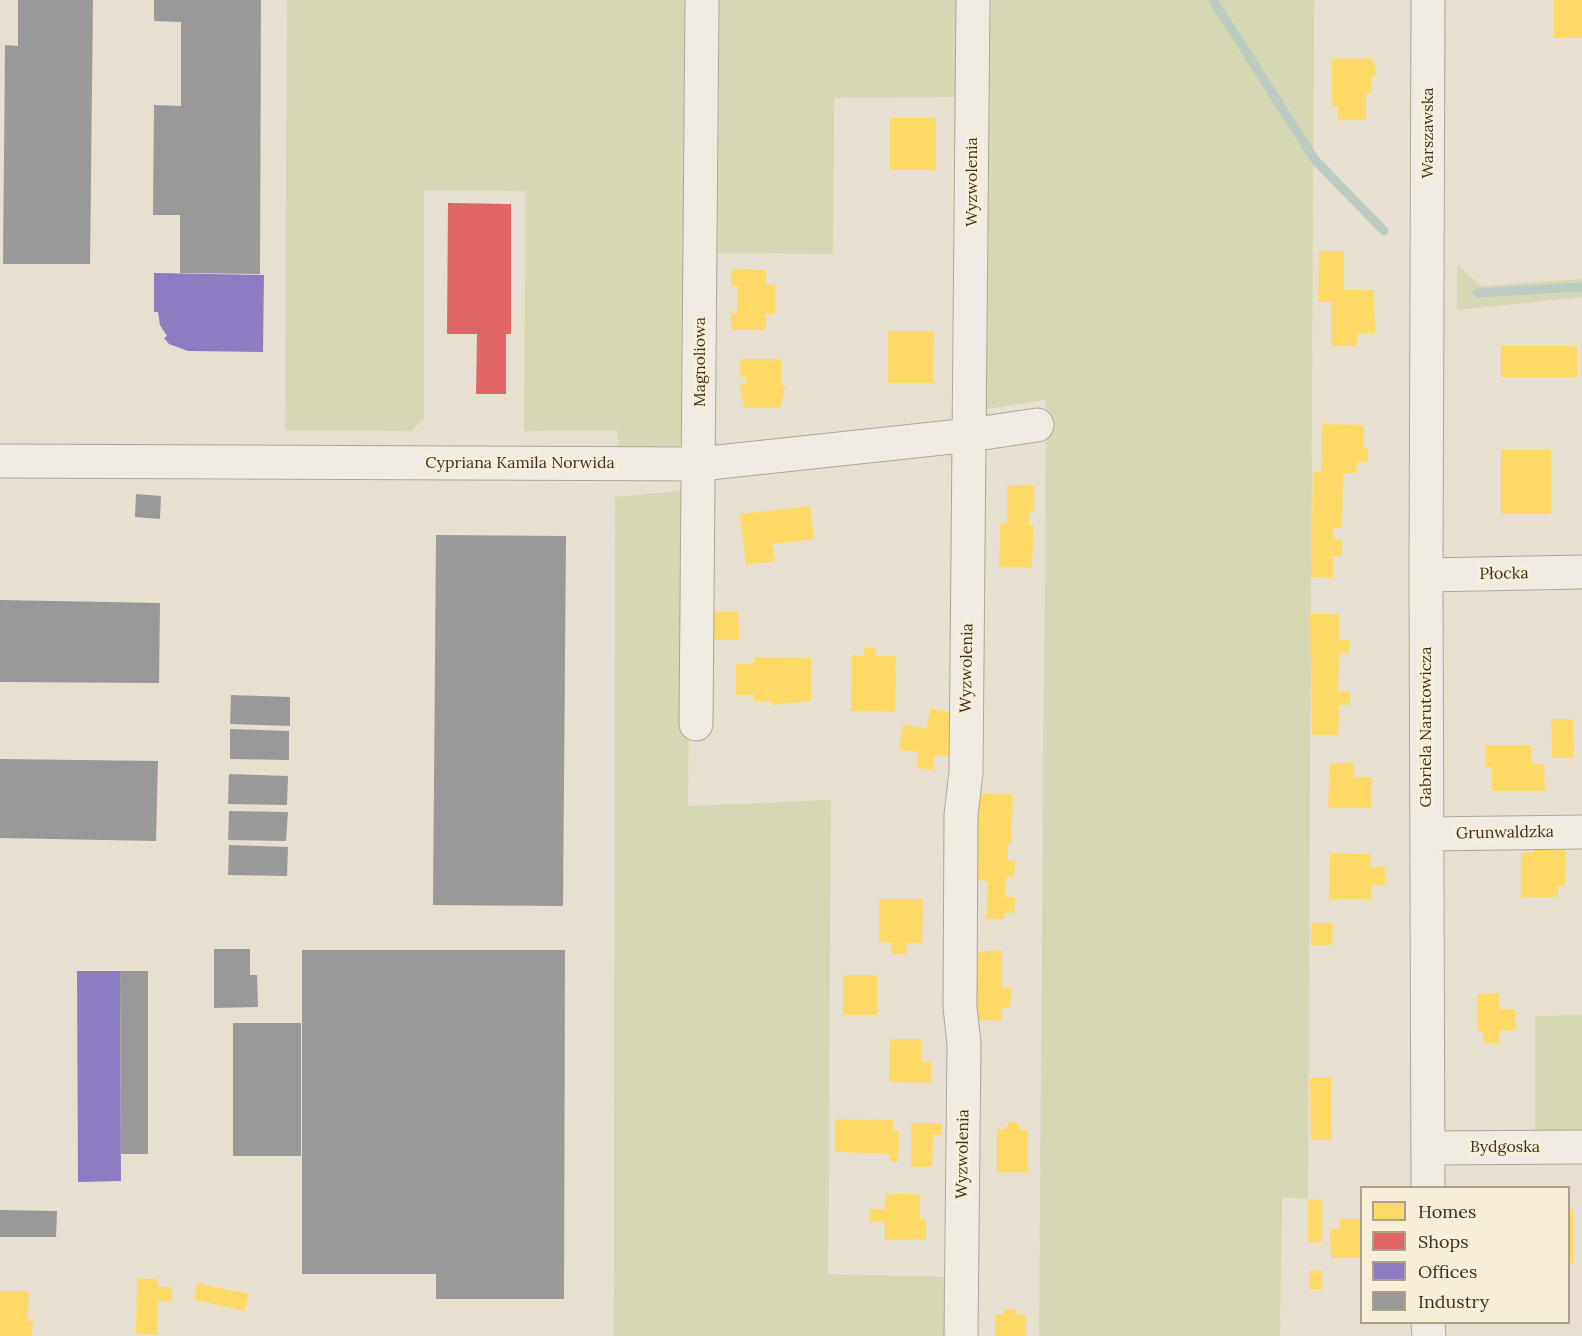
<!DOCTYPE html>
<html>
<head>
<meta charset="utf-8">
<style>
  body { margin:0 }
  #map { position:relative; width:1582px; height:1336px; overflow:hidden; background:#e7e0d1; font-family:Lora,serif }
  canvas { display:block }
  .legend { position:absolute; left:1360px; top:1186px; width:210px; height:138px; box-sizing:border-box; background:#f7eed8; border:2px solid #ada18e; margin:0; padding:8px 10px; list-style:none; font-size:18px; color:#3d2e20 }
  .legend li { display:flex; align-items:center; gap:12px; height:30px }
  .legend b { width:30px; border:2px solid #ada18e }
</style>
</head>
<body>
<div id="map">
<canvas width="1582" height="1336"></canvas>
<ul class="legend">
<li><b style="height:16px;background:#ffd966"></b>Homes</li>
<li><b style="height:16px;background:#e06666"></b>Shops</li>
<li><b style="height:16px;background:#8e7cc3"></b>Offices</li>
<li><b style="height:16px;background:#999"></b>Industry</li>
</ul>
</div>
<script>
const g = document.querySelector('canvas').getContext('2d');
g.lineJoin = 'round';
function paint(path, color) { g.fillStyle = color; g.fill(path, 'evenodd'); }
const poly = rows => new Path2D(rows.map(r => 'M' + r).join(''));
function trace(path, color, width, dash) { g.strokeStyle = color; g.lineWidth = width; g.lineCap = dash ? 'butt' : 'round'; g.setLineDash(dash || []); g.stroke(path); }
function write(font, color, halo, rows, align = 'center') {
  g.font = font + ' Lora,serif'; g.lineWidth = 6; g.setLineDash([]); g.textBaseline = 'middle'; g.strokeStyle = halo; g.fillStyle = color; for (const [text, x, y, turn = 0] of rows) {
    g.save(); g.translate(x, y); g.rotate((+turn || 0) * Math.PI / 180); g.textAlign = isNaN(turn) ? turn : align; if (halo) g.strokeText(text, 0, 0); g.fillText(text, 0, 0); g.restore();
  }
}
paint(poly([
  [287,0,692,0,691,445,618,447,617,430,524,431,525,191,424,190,424,418,412,431,285,430],
  [712,0,962,0,961,97,834,98,833,254,710,253],
  [980,0,1314,0,1308,1199,1282,1197,1280,1336,1039,1336,1046,400,978,410],
  [1457,264,1481,286,1582,279,1582,297,1457,310],
  [691,490,688,806,831,800,828,1274,952,1277,951,1336,614,1336,615,497],
  [1582,1015,1582,1135,1535,1135,1535,1016]
]), '#d6d7b3');
paint(poly([
  [1554,0,1582,0,1582,38,1554,38],
  [1371,58,1375,65,1376,74,1371,78,1371,93,1366,93,1366,120,1338,120,1338,106,1332,106,1332,59],
  [890,118,936,118,936,170,890,170],
  [1319,251,1344,251,1344,290,1374,290,1375,333,1357,333,1357,346,1331,346,1331,302,1318,302],
  [731,269,766,270,766,285,775,285,775,314,766,314,766,330,731,330,731,313,737,313,738,286,731,286],
  [888,331,934,331,933,383,888,383],
  [1501,346,1577,346,1577,377,1501,377],
  [740,359,781,359,781,384,785,387,780,408,744,408,740,384,745,385,746,377,740,377],
  [1322,424,1364,425,1364,448,1368,448,1368,462,1357,462,1356,473,1343,473,1342,528,1333,528,1334,539,1342,540,1342,556,1333,556,1333,578,1311,577,1313,472,1321,472],
  [1501,450,1551,450,1551,514,1501,514],
  [1007,485,1034,485,1034,511,1030,511,1029,525,1034,525,1032,568,999,567,1000,523,1007,523],
  [810,506,814,539,772,544,775,561,746,565,740,514],
  [738,611,739,640,710,640,709,612],
  [1310,614,1339,614,1339,640,1350,640,1349,653,1339,653,1338,691,1350,691,1350,705,1339,705,1338,735,1312,735],
  [864,648,876,648,876,656,896,656,895,712,851,711,852,655,864,656],
  [754,657,811,658,811,701,772,705,772,701,754,701,754,695,736,695,736,664,754,664],
  [930,709,954,712,951,757,935,755,933,770,916,768,918,752,899,750,903,725,927,728],
  [1551,719,1573,719,1574,758,1552,758],
  [1486,745,1531,745,1531,764,1544,764,1545,791,1492,791,1492,767,1486,767],
  [1330,763,1354,763,1354,777,1372,777,1371,808,1328,808],
  [977,793,1013,794,1011,844,1008,844,1007,861,1015,861,1014,877,1006,877,1005,897,1015,897,1014,913,1004,913,1004,920,986,919,988,881,975,880],
  [1534,849,1566,850,1565,886,1558,886,1558,897,1521,897,1521,853,1534,852],
  [1330,853,1371,854,1370,867,1385,867,1385,885,1371,885,1371,899,1329,899],
  [879,899,923,899,922,943,906,943,907,954,891,954,891,943,879,942],
  [1311,923,1333,923,1332,945,1311,945],
  [1002,950,1002,988,1011,988,1010,1008,1002,1008,1002,1021,975,1020,974,952],
  [843,975,877,975,877,1015,843,1015],
  [1499,993,1499,1009,1515,1009,1516,1030,1499,1031,1499,1043,1483,1043,1483,1032,1478,1032,1477,994],
  [890,1039,921,1039,921,1062,931,1062,931,1083,889,1082],
  [1331,1077,1332,1140,1311,1140,1310,1078],
  [835,1119,893,1120,893,1131,899,1131,898,1162,889,1161,890,1154,835,1152],
  [1009,1122,1017,1122,1021,1130,1028,1130,1028,1173,997,1172,997,1129,1005,1129],
  [911,1123,942,1123,942,1135,933,1135,932,1167,911,1167],
  [886,1194,920,1194,920,1219,926,1219,926,1240,885,1240,885,1222,870,1222,870,1209,885,1209],
  [1322,1199,1322,1242,1308,1242,1308,1200],
  [1568,1210,1573,1210,1573,1263,1568,1263],
  [1339,1219,1362,1219,1362,1258,1331,1258,1330,1229,1339,1229],
  [1322,1270,1322,1289,1310,1290,1309,1271],
  [137,1278,158,1279,158,1287,172,1287,172,1302,158,1301,157,1335,136,1334],
  [197,1283,249,1294,245,1311,194,1300],
  [0,1291,29,1291,28,1321,33,1321,32,1336,0,1336],
  [1004,1309,1017,1310,1016,1315,1026,1315,1026,1336,995,1336,995,1315,1004,1314]
]), '#ffd966');
paint(poly([
  [448,203,511,204,511,334,506,334,506,394,476,394,477,334,447,334]
]), '#e06666');
paint(poly([
  [154,273,264,275,263,352,188,351,169,344,164,338,167,336,160,325,158,312,154,312],
  [77,971,120,971,121,1181,78,1182]
]), '#8e7cc3');
paint(poly([
  [18,0,93,0,90,264,3,264,5,45,18,46],
  [154,0,261,0,260,274,180,273,180,215,153,215,154,105,181,106,181,22,154,21],
  [136,494,161,496,160,519,135,517],
  [436,535,566,536,563,906,433,905],
  [0,600,160,603,159,683,0,682],
  [231,695,290,697,290,726,230,724],
  [230,729,289,731,289,760,230,759],
  [0,759,158,761,156,841,0,838],
  [229,774,288,776,287,805,228,804],
  [229,811,288,812,286,841,228,840],
  [229,845,288,847,287,876,228,875],
  [214,949,250,949,250,975,257,975,258,1007,214,1008],
  [302,950,565,950,564,1299,436,1299,436,1274,302,1274],
  [120,971,148,971,148,1154,121,1154],
  [233,1023,301,1023,301,1156,233,1156],
  [0,1210,57,1211,56,1237,0,1237]
]), '#999');
trace(poly([
  [1213,0,1315,160,1384,231],
  [1477,293,1582,287]
]), '#bcccc2', 9);
const minor = poly([
  [0,461,700,464,970,435,1037,425],
  [1426,575,1582,572],
  [696,724,702,0],
  [1427,834,1582,832],
  [1428,1148,1582,1147],
  [1428,1188,1426,575,1428,0],
  [1428,1322,1429,1336],
  [961,1336,964,1044,960,1007,961,815,966,772,973,0]
]);
trace(minor, '#ada599', 35);
trace(minor, '#efebe3', 33);
write('16px', '#3d2e20', '#f7eed8', [
  ["Warszawska",1428,133,-90],
  ["Wyzwolenia",972,182,-90],
  ["Magnoliowa",700,362,-90],
  ["Cypriana Kamila Norwida",520,463],
  ["Płocka",1504,574,-1],
  ["Wyzwolenia",967,668,-89],
  ["Gabriela Narutowicza",1426,727,-90],
  ["Grunwaldzka",1505,833,-1],
  ["Bydgoska",1505,1147],
  ["Wyzwolenia",963,1154,-89]
]);
</script>
</body>
</html>
